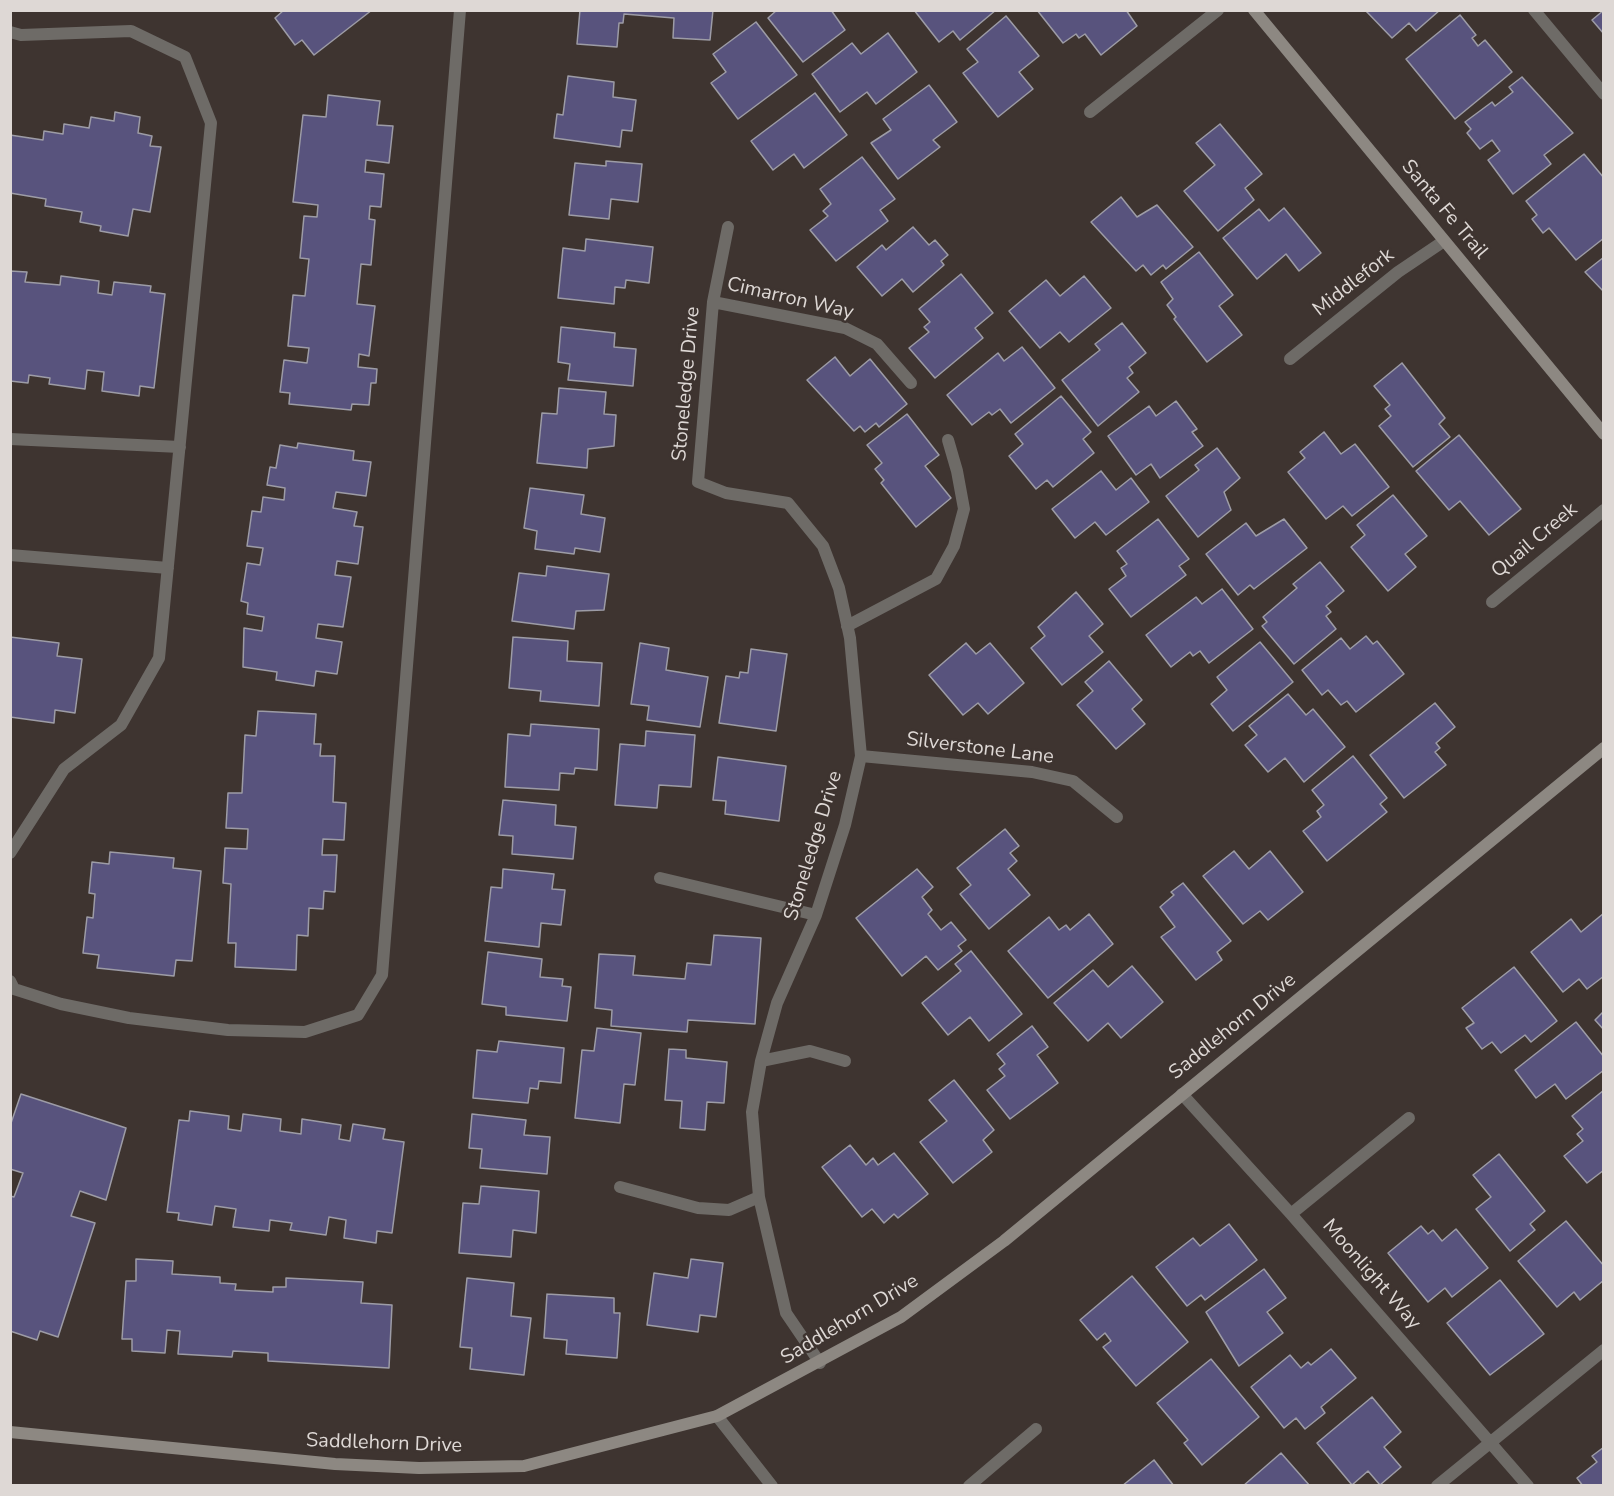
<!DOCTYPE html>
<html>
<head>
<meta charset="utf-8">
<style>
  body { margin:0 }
  #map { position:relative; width:1614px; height:1496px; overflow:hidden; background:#3e3430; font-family:"Nunito Sans",sans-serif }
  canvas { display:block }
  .frame { position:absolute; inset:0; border:12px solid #ded8d5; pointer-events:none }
</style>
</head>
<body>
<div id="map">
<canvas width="1614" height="1496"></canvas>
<div class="frame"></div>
</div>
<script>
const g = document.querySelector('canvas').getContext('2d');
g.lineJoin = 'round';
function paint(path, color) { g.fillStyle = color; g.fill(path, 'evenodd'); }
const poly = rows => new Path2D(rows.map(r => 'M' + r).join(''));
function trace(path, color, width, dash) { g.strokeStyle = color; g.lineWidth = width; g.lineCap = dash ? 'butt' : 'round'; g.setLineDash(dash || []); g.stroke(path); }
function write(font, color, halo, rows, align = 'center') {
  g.font = font + ' "Nunito Sans",sans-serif'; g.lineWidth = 5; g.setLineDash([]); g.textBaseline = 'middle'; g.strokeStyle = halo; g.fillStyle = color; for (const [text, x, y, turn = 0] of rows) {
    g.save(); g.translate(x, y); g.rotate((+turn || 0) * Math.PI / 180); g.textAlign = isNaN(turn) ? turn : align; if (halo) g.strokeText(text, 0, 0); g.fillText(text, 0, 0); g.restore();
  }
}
const building = poly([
  [284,10,372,10,314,55,302,40,295,45,275,18,284,10],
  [580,10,713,10,710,40,673,38,674,18,624,14,623,23,619,23,617,47,577,44,580,10],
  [777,10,831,10,845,30,803,62,768,18,777,10],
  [914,10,996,10,960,40,953,31,939,42,914,10],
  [1037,10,1126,10,1137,26,1101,55,1085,34,1079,38,1076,34,1063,43,1037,10],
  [1365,10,1440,10,1416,31,1409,23,1392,38,1365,10],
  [1604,10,1604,34,1592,20,1604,10],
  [1460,15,1476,35,1472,38,1478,46,1485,40,1512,72,1455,119,1406,59,1460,15],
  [1006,16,1039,56,1019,72,1033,89,998,117,963,73,978,62,967,49,1006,16],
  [756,22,797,75,738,119,711,83,726,72,713,54,756,22],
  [888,33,917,72,876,104,867,92,840,112,812,74,852,43,861,54,888,33],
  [568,76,614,82,613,97,636,100,632,131,622,130,620,147,554,138,557,114,563,115,568,76],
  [1522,77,1573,133,1544,155,1551,164,1513,194,1488,160,1500,151,1492,140,1480,149,1467,133,1471,129,1465,122,1492,102,1495,106,1513,92,1509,87,1522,77],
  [929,85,957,122,933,140,940,147,898,179,871,143,891,130,883,119,929,85],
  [815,93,847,135,804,168,794,154,773,170,751,141,815,93],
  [328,95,380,101,377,125,393,126,389,163,366,160,365,172,384,174,381,207,370,206,369,219,375,220,371,265,361,264,357,304,375,306,369,356,359,354,358,367,377,369,376,383,371,383,369,405,352,404,351,410,289,404,290,393,280,392,284,360,307,363,309,348,288,346,293,295,305,296,309,259,300,258,304,216,317,217,318,205,293,202,303,115,326,117,328,95],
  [115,112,140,117,138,133,152,136,150,146,161,147,150,212,133,209,128,236,100,231,101,226,80,222,82,212,45,206,46,199,10,193,10,135,43,140,44,131,63,134,64,124,89,128,91,117,114,121,115,112],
  [1220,124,1262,174,1245,188,1254,200,1218,231,1184,191,1215,165,1196,143,1220,124],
  [1584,154,1604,178,1604,238,1576,260,1549,228,1543,233,1532,219,1537,215,1526,201,1584,154],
  [862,157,895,199,880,210,888,221,836,261,810,230,828,216,823,211,831,204,820,189,862,157],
  [606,161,642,164,638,202,611,199,609,219,569,215,575,163,606,166,606,161],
  [1121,197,1137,217,1157,205,1193,247,1166,269,1163,265,1151,275,1143,265,1136,271,1091,222,1121,197],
  [1284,208,1321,253,1299,271,1286,254,1257,279,1223,238,1259,209,1269,221,1284,208],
  [913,227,929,245,935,240,948,255,941,261,944,265,913,292,902,279,882,296,857,267,882,245,886,250,913,227],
  [586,239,653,247,649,283,626,280,625,288,615,287,614,304,558,298,563,248,585,251,586,239],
  [1199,252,1233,295,1219,306,1242,335,1207,362,1174,319,1176,317,1167,305,1173,299,1161,282,1199,252],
  [1604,257,1604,292,1585,272,1604,257],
  [10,271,27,272,25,282,60,285,61,276,99,281,98,293,112,295,114,282,151,286,150,292,165,294,154,388,140,386,139,396,102,391,104,372,87,370,85,389,49,384,50,378,29,375,28,383,10,381,10,271],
  [961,274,993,313,975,328,983,338,935,378,909,348,929,332,924,327,930,322,919,309,961,274],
  [1084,276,1111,308,1069,342,1060,332,1040,348,1009,311,1046,280,1060,296,1084,276],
  [1122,323,1146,353,1129,367,1133,373,1127,378,1139,392,1098,426,1062,380,1100,350,1095,344,1122,323],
  [561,327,615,333,614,347,636,349,633,386,568,380,570,364,558,362,561,327],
  [1022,347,1055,388,1011,423,1000,409,992,415,989,412,972,425,947,395,998,353,1004,361,1022,347],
  [835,357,850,376,870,359,907,404,879,427,876,423,865,432,860,426,854,431,807,380,835,357],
  [1402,363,1445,418,1439,424,1450,437,1413,467,1379,426,1391,416,1385,409,1390,405,1374,386,1402,363],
  [559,388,606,392,604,414,616,415,614,446,588,449,587,468,537,463,542,413,557,414,559,388],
  [1061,396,1091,432,1083,439,1094,453,1053,487,1047,480,1036,489,1009,456,1023,444,1015,434,1061,396],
  [1176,401,1197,429,1192,432,1203,446,1160,478,1151,464,1136,475,1108,436,1149,406,1156,416,1176,401],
  [907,414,939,455,925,466,951,498,916,527,881,483,884,480,875,469,882,463,867,445,907,414],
  [1324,432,1341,454,1355,444,1389,487,1352,516,1343,506,1326,519,1288,472,1305,458,1300,452,1324,432],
  [1459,435,1521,509,1489,535,1460,501,1449,510,1416,471,1459,435],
  [298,443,354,451,353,460,371,462,366,496,336,492,333,508,357,512,354,526,363,527,358,564,337,561,335,575,351,577,343,627,318,624,316,638,342,642,337,674,316,671,314,686,276,680,277,672,243,667,244,628,262,631,264,617,247,614,248,603,241,601,247,563,260,565,263,548,247,546,252,511,261,512,263,497,284,500,285,488,267,485,270,467,276,468,280,445,297,448,298,443],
  [1217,448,1240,478,1224,492,1231,510,1198,537,1166,496,1199,470,1195,465,1217,448],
  [1101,471,1116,490,1131,478,1149,502,1106,535,1095,522,1075,538,1052,509,1101,471],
  [530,488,584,495,581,514,605,518,600,552,575,548,574,554,535,549,537,531,524,528,530,488],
  [1393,495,1427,536,1405,554,1416,567,1388,591,1351,547,1365,535,1357,525,1393,495],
  [1158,519,1189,559,1179,566,1186,575,1131,617,1109,589,1126,576,1121,568,1127,564,1117,551,1158,519],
  [1284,519,1307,548,1254,589,1250,585,1238,595,1206,554,1246,523,1256,536,1284,519],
  [1320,562,1344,591,1326,606,1331,612,1326,616,1336,629,1294,664,1262,626,1267,622,1263,617,1297,588,1293,584,1320,562],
  [547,566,609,574,604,610,576,611,574,629,512,621,519,573,546,576,547,566],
  [1222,589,1253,629,1209,663,1200,651,1193,656,1190,652,1171,667,1146,635,1196,597,1202,604,1222,589],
  [1076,592,1103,624,1089,636,1103,652,1062,685,1031,648,1045,636,1038,627,1076,592],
  [1366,636,1373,644,1377,641,1404,674,1356,712,1347,701,1341,705,1328,690,1322,695,1302,670,1341,638,1350,649,1366,636],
  [10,637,59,643,57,656,82,659,75,713,55,710,54,723,10,717,10,637],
  [513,637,568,641,567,661,602,663,599,706,540,701,541,691,509,688,513,637],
  [1260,642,1293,682,1233,731,1211,704,1227,690,1217,677,1260,642],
  [640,643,669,648,666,670,708,677,700,727,647,720,649,706,631,704,640,643],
  [966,643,976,654,990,643,1024,683,988,714,978,703,963,715,929,675,966,643],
  [751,649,787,654,776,731,719,723,726,676,739,678,740,672,748,673,751,649],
  [1109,661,1142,700,1132,709,1145,724,1116,749,1077,705,1093,691,1085,682,1109,661],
  [1288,694,1306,715,1313,709,1345,747,1304,782,1285,758,1268,772,1245,745,1257,735,1249,726,1288,694],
  [1435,703,1455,727,1436,743,1440,748,1435,752,1446,765,1404,798,1370,755,1435,703],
  [258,711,316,714,314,744,321,744,320,756,335,756,333,802,346,803,344,840,323,839,322,855,337,855,335,892,324,891,323,909,309,908,308,936,297,935,296,970,235,967,236,943,228,943,231,884,223,883,225,848,247,849,248,829,226,828,228,793,242,793,245,735,256,736,258,711],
  [531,724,599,729,597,770,575,768,574,774,560,773,559,790,505,787,508,734,530,736,531,724],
  [646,731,695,735,691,787,659,785,657,808,615,805,620,744,645,746,646,731],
  [1353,756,1387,798,1380,804,1387,812,1327,861,1303,831,1321,817,1317,811,1324,805,1312,790,1353,756],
  [718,757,786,766,779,821,725,814,726,801,713,800,718,757],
  [503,800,556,805,555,825,576,827,573,859,512,854,513,836,499,835,503,800],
  [1005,829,1019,846,1010,853,1017,861,1008,869,1030,895,989,929,960,894,971,885,957,868,1005,829],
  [1234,851,1249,869,1270,851,1303,892,1268,920,1260,911,1243,924,1203,876,1234,851],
  [110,852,174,858,173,868,201,871,192,961,176,960,174,976,97,968,99,955,83,953,87,917,93,918,95,894,89,893,92,862,109,864,110,852],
  [503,869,554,874,552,889,565,890,561,925,541,923,539,947,485,941,491,887,502,888,503,869],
  [917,869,933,887,922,897,932,910,928,914,941,930,951,922,966,940,958,946,962,951,938,970,926,956,902,976,856,918,917,869],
  [1183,883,1231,941,1217,952,1222,960,1196,980,1161,937,1175,927,1160,907,1174,895,1171,892,1183,883],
  [1604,913,1604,976,1587,989,1579,979,1563,992,1531,952,1571,919,1581,932,1604,913],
  [1089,914,1113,944,1048,998,1008,951,1049,917,1059,930,1066,925,1070,930,1089,914],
  [714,935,761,938,755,1024,688,1020,687,1032,611,1026,612,1010,595,1008,599,954,635,956,633,975,685,979,687,963,711,965,714,935],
  [971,951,1022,1014,989,1041,970,1017,948,1035,922,1003,961,971,955,964,971,951],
  [488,952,542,959,540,977,563,979,562,986,571,987,567,1021,506,1015,506,1007,482,1004,488,952],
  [1132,966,1163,1002,1121,1038,1108,1023,1088,1041,1054,1003,1093,970,1108,987,1132,966],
  [1514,967,1557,1021,1531,1042,1525,1035,1501,1053,1492,1042,1482,1049,1466,1028,1474,1023,1462,1008,1514,967],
  [1604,1011,1604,1030,1595,1020,1604,1011],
  [1576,1022,1604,1057,1604,1070,1566,1099,1555,1084,1536,1098,1515,1070,1576,1022],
  [1032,1026,1048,1047,1037,1055,1058,1083,1010,1119,987,1090,1005,1076,999,1069,1005,1064,997,1054,1032,1026],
  [597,1028,641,1033,635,1085,624,1084,620,1123,575,1118,582,1050,594,1051,597,1028],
  [499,1041,564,1048,561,1083,539,1081,538,1089,530,1088,528,1103,473,1098,477,1050,497,1052,499,1041],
  [669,1049,686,1050,686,1058,727,1062,724,1103,707,1102,705,1130,680,1128,682,1101,665,1100,669,1049],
  [954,1080,994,1130,983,1140,992,1152,953,1183,920,1142,947,1121,929,1100,954,1080],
  [1604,1090,1604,1170,1587,1183,1564,1156,1583,1141,1577,1134,1583,1129,1572,1116,1604,1090],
  [21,1094,126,1128,106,1200,80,1191,71,1216,95,1223,58,1337,40,1331,37,1340,10,1331,10,1196,14,1197,23,1173,10,1169,10,1126,21,1094],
  [190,1111,229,1116,228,1129,241,1131,243,1114,281,1119,280,1131,301,1134,302,1119,341,1125,339,1139,350,1141,353,1124,385,1129,383,1139,404,1142,392,1233,377,1231,376,1243,344,1238,346,1220,329,1217,326,1235,290,1230,292,1223,270,1220,269,1231,233,1227,236,1209,215,1206,212,1225,178,1220,179,1213,167,1212,179,1120,189,1121,190,1111],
  [472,1114,526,1120,524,1135,550,1137,547,1174,480,1168,482,1149,469,1148,472,1114],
  [850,1145,866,1165,873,1158,878,1165,894,1153,928,1194,898,1218,894,1214,884,1223,872,1209,862,1217,822,1167,850,1145],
  [1499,1154,1545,1211,1530,1224,1535,1230,1510,1251,1476,1209,1491,1197,1473,1175,1499,1154],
  [481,1186,539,1191,536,1233,513,1230,511,1257,459,1253,463,1203,479,1204,481,1186],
  [1566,1221,1604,1266,1604,1280,1580,1300,1574,1292,1557,1307,1518,1261,1566,1221],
  [1229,1224,1257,1260,1205,1300,1201,1295,1187,1306,1156,1267,1193,1238,1200,1246,1229,1224],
  [1421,1226,1428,1234,1433,1230,1442,1241,1456,1229,1488,1268,1452,1297,1445,1288,1428,1302,1388,1253,1421,1226],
  [136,1259,173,1261,172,1274,220,1277,220,1283,236,1284,235,1290,273,1292,273,1287,286,1287,286,1278,363,1282,361,1303,392,1305,389,1368,268,1361,268,1353,233,1351,232,1357,178,1354,180,1331,167,1330,165,1353,132,1351,132,1339,122,1339,126,1281,136,1281,136,1259],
  [691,1259,723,1263,716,1317,700,1315,698,1332,647,1325,654,1273,688,1278,691,1259],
  [1264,1269,1286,1298,1267,1312,1283,1333,1239,1366,1206,1312,1264,1269],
  [1132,1276,1188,1342,1136,1386,1103,1347,1111,1341,1105,1333,1097,1340,1080,1320,1132,1276],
  [467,1278,514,1283,511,1316,531,1318,524,1375,470,1369,472,1348,460,1347,467,1278],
  [1500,1280,1544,1334,1490,1375,1447,1323,1500,1280],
  [547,1294,614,1298,614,1313,620,1313,617,1358,566,1354,567,1340,544,1338,547,1294],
  [1331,1349,1356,1378,1321,1407,1325,1413,1305,1429,1296,1418,1284,1428,1251,1387,1290,1355,1301,1368,1308,1362,1311,1365,1331,1349],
  [1211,1359,1259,1417,1202,1465,1184,1443,1188,1440,1157,1403,1211,1359],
  [1372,1397,1401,1432,1384,1447,1401,1467,1380,1485,1368,1471,1352,1485,1317,1443,1372,1397],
  [1604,1447,1604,1486,1583,1486,1577,1478,1597,1462,1592,1456,1604,1447],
  [1281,1453,1310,1486,1243,1486,1281,1453],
  [1154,1460,1174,1486,1122,1486,1154,1460]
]);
paint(building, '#58537d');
trace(building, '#9d9ca6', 1.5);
trace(poly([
  [1534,10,1604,94],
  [10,32,21,35,131,31,185,57,211,123,159,658,121,725,64,769,10,853],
  [10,439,180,447],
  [10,555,168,568],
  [10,981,14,989,61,1004,129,1018,228,1030,305,1032,358,1015,382,975,460,10]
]), '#6e6b67', 12);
trace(poly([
  [1090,112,1218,10],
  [728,227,713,302,698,482,726,493,788,503,823,546,839,588,850,638,861,756,845,825,816,915,777,1003,761,1061,752,1112,759,1197,786,1313,820,1363],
  [713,302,845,328,877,344,911,383],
  [1290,359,1398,272,1444,241],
  [1492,602,1604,510],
  [847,626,936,579,954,546,964,509,957,471,948,440],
  [861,756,1032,772,1073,781,1117,817],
  [660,878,816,915],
  [761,1061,810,1051,845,1061],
  [1182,1094,1291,1214,1528,1486],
  [620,1187,698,1208,729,1210,759,1197],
  [1291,1214,1409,1118],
  [717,1416,772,1486],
  [969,1486,1036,1429],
  [1437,1486,1604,1350]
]), '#6e6b67', 12);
trace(poly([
  [1254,10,1604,434],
  [10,1432,335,1464,419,1468,524,1466,717,1416,901,1317,1004,1241,1604,748]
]), '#8d8882', 12);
write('20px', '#ded8d5', '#3e3430', [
  ["Santa Fe Trail",1444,210,50],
  ["Middlefork",1354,283,-38],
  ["Cimarron Way",790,299,13],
  ["Stoneledge Drive",687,384,-85],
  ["Quail Creek",1535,541,-40],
  ["Silverstone Lane",980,749,7],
  ["Stoneledge Drive",814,846,-73],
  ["Saddlehorn Drive",1233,1027,-39],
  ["Moonlight Way",1371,1275,49],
  ["Saddlehorn Drive",850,1320,-31],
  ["Saddlehorn Drive",384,1444,2]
]);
</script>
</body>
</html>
